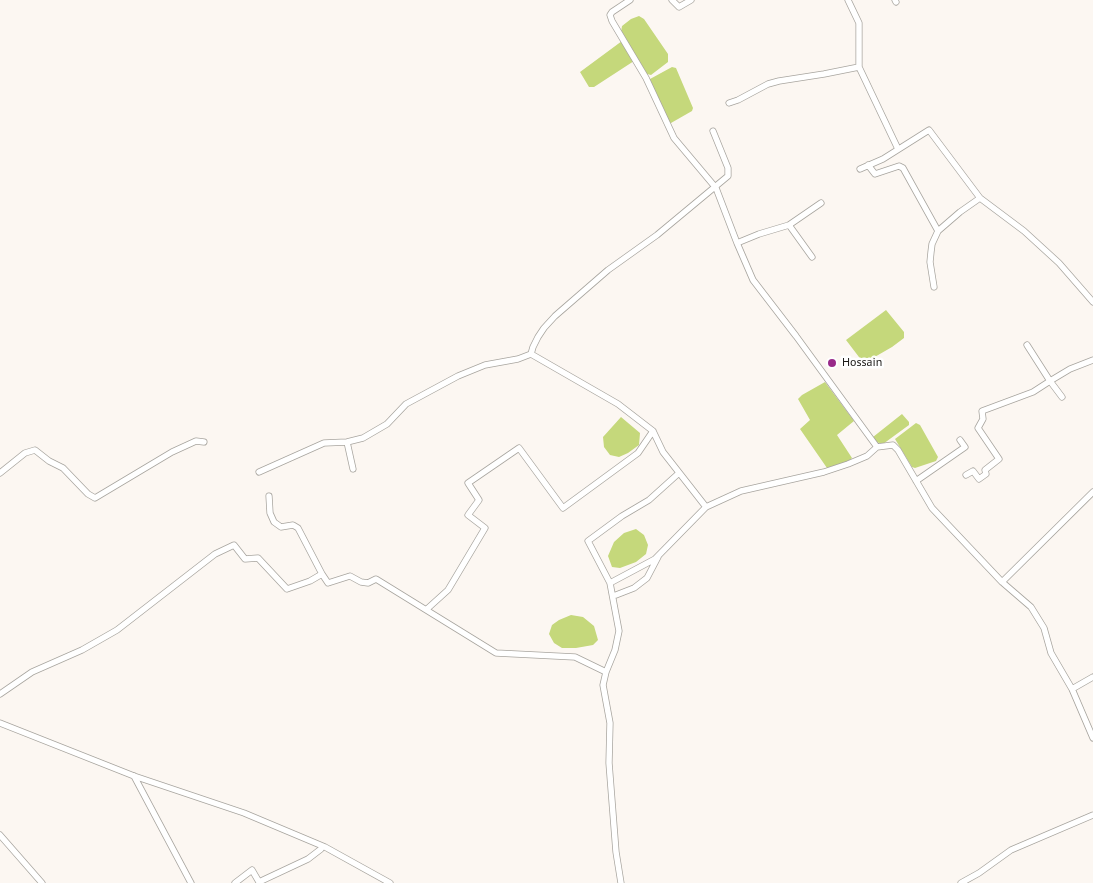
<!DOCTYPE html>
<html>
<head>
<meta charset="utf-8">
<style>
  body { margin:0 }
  canvas { display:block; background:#fcf7f2 }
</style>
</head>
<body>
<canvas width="1093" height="883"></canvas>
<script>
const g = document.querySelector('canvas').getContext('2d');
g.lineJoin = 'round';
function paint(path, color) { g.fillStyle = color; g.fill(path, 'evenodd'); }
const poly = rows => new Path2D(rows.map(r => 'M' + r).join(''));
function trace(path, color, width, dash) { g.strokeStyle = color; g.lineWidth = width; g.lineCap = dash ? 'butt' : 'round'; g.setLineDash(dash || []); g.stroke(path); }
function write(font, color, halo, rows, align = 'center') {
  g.font = font + ' "PT Sans",sans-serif'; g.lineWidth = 5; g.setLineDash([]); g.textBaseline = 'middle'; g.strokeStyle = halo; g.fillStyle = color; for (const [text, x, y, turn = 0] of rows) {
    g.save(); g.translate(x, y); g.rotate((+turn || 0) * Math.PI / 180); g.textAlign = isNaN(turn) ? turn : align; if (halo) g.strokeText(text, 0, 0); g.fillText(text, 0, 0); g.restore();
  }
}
paint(poly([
  [639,16,644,19,668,54,668,62,651,75,647,74,645,71,621,32,622,26,631,19],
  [622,41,634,61,594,87,589,87,580,72],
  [672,67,676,68,693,108,692,111,671,123,668,122,650,81,650,79],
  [886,310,904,332,904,338,892,347,866,362,862,361,846,340],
  [825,382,854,421,837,435,852,458,849,461,827,468,800,429,810,420,798,399,802,395],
  [902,414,909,422,909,425,883,444,876,442,873,437],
  [621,417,640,433,639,445,628,453,619,457,610,455,604,447,603,437],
  [916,423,920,425,938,457,936,461,915,468,912,467,895,439],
  [636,529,644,535,648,545,646,554,636,562,620,568,612,567,608,556,614,542,624,533],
  [571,615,583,617,594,626,598,640,593,645,576,648,562,648,554,643,549,634,552,625,559,620]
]), '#c5d87b');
const minor = poly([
  [630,0,612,12,610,15,612,21,646,78,674,138,716,188,737,243,753,280,796,336,877,447,893,445,898,450,932,508,1002,582,1031,607,1044,628,1051,653,1072,689,1093,738],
  [672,0,679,7,691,0],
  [848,0,859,23,859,67,898,149],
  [895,0,896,2],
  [729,103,738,100,768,84,779,81,824,74,859,67],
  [868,165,875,174,899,166,903,168,938,231],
  [860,169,883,159,929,130,980,198,1024,231,1059,263,1093,302],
  [789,225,812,257],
  [737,243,759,234,789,225,821,203],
  [934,287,930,262,931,252,932,244,938,231,960,212,980,198],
  [1027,345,1050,381,1070,369,1093,360],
  [347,442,353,469],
  [259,472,324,443,347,442,363,438,387,424,406,404,458,376,485,365,518,359,531,354],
  [0,473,25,453,35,450,49,461,63,468,88,494,95,498,172,452,196,441,204,442],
  [966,475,973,471,979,479,986,474,985,470,999,459,978,428,983,419,982,411,1033,392,1050,381,1062,397],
  [916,481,965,447,960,440],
  [269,496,270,513,274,522,281,527,293,525,298,528,322,574],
  [706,507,663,452,653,431,618,404,531,354,533,347,538,337,544,328,555,316,608,270,657,235,728,176,728,168,713,131],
  [1002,582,1093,492],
  [610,583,588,541,622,516,649,500,679,473],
  [616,595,634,588,647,578,658,557],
  [427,609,448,590,485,528,468,515,479,500,468,483,519,448,563,508,638,453,653,431],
  [1072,689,1093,677],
  [0,694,32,672,82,650,117,630,215,554,234,545,245,559,258,558,287,589,310,581,322,574,328,583,350,576,361,582,368,583,376,579,496,653,575,657,606,672],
  [0,723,134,776,244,813,325,847,390,883],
  [134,776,191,883],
  [0,835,42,883],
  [235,883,252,870,259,882,308,859,321,849],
  [621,883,616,852,609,763,610,723,603,685,606,672,615,650,619,631,610,583,655,559,706,507,741,491,824,472,848,464,867,456,877,447],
  [961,883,979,873,1011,850,1093,815]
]);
trace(minor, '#a8a59f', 7);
trace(minor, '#fff', 5.5);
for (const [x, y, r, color] of [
  [832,363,5,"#992a89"]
]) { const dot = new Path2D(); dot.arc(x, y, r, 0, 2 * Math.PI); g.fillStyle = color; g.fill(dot); trace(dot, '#fff', 2); }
write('12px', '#1c1a18', '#fff', [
  ["Hossain",842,363]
], 'left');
</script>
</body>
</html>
